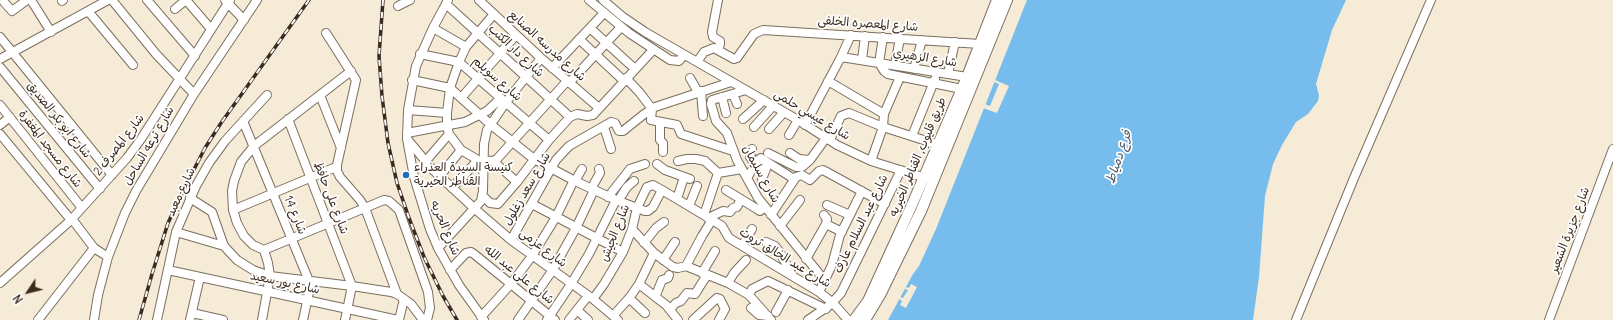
<!DOCTYPE html>
<html>
<head>
<meta charset="utf-8">
<style>
  body { margin:0 }
  #map { position:relative; width:1613px; height:320px; overflow:hidden; background:#f6ebd7; font-family:Delius,sans-serif }
  canvas { display:block }
  .north { position:absolute; left:8px; top:272px; width:40px; height:40px; -webkit-text-stroke:3px #fff; paint-order:stroke; rotate:235deg; font-size:11px; font-weight:700; line-height:16px; text-align:center; color:#3b2a1e }
  .north::after { content:''; display:block; margin:auto; width:14px; height:18px; background:#3b2a1e; clip-path:polygon(50% 0,100% 100%,50% 72%,0 100%) }
</style>
</head>
<body>
<div id="map">
<canvas width="1613" height="320"></canvas>
<div class="north">N</div>
</div>
<script>
const g = document.querySelector('canvas').getContext('2d');
g.lineJoin = 'round';
function paint(path, color) { g.fillStyle = color; g.fill(path, 'evenodd'); }
const poly = rows => new Path2D(rows.map(r => 'M' + r).join(''));
function trace(path, color, width, dash) { g.strokeStyle = color; g.lineWidth = width; g.lineCap = dash ? 'butt' : 'round'; g.setLineDash(dash || []); g.stroke(path); }
function write(font, color, halo, rows, align = 'center') {
  g.font = font + ' Delius,"Playpen Sans Arabic",sans-serif'; g.lineWidth = 3.5; g.setLineDash([]); g.textBaseline = 'middle'; g.strokeStyle = halo; g.fillStyle = color; for (const [text, x, y, turn = 0] of rows) {
    g.save(); g.translate(x, y); g.rotate((+turn || 0) * Math.PI / 180); g.textAlign = isNaN(turn) ? turn : align; if (halo) g.strokeText(text, 0, 0); g.fillText(text, 0, 0); g.restore();
  }
}
paint(poly([
  [1027,0,1346,0,1332,30,1316,84,1319,95,1318,101,1308,114,1296,122,1282,145,1273,164,1265,196,1259,277,1253,320,888,320,913,274,919,266,936,229]
]), '#76bded');
paint(poly([
  [995,80,1009,86,997,113,983,108,985,104,990,106,999,84,994,82],
  [911,284,917,287,906,308,900,305,902,301,899,299,900,297,903,298,908,290,905,289,906,287,909,288]
]), '#f6ebd7');
const minor = poly([
  [31,0,51,32],
  [112,0,156,54,194,94],
  [147,0,195,56],
  [186,0,211,29],
  [225,0,244,20],
  [448,0,433,28,416,66,408,110,407,139,414,177,430,229,438,248,459,285,484,320],
  [479,0,541,58,599,108],
  [589,0,629,33,670,60,679,61,684,55],
  [603,0,623,17,645,32,798,120,837,145,871,161,929,179],
  [718,0,712,32,713,37,720,41,720,44,718,50],
  [62,1,63,0],
  [4,2,12,11,27,0],
  [446,4,570,117],
  [398,6,410,0],
  [175,9,186,0],
  [88,11,133,65],
  [433,28,466,47],
  [590,28,635,69],
  [326,33,356,80,337,165,337,171,340,177,360,200,365,208,397,294],
  [0,37,112,175],
  [883,37,879,63,884,71,888,74,962,89],
  [579,39,624,81],
  [420,54,459,62,549,140],
  [841,57,967,77],
  [0,59,108,0],
  [862,60,865,36],
  [697,62,704,52,714,48,734,59,737,58,754,34,763,30,980,44],
  [895,65,900,38],
  [0,67,100,189],
  [552,68,604,13],
  [914,69,922,40],
  [948,74,955,42],
  [626,78,640,93,652,109,651,120,677,125,681,134,733,151],
  [690,78,698,92],
  [412,80,450,88,490,124,534,159,575,181,616,200,645,211,648,211,653,207,662,190,722,226,729,238,819,292,833,303,848,320],
  [828,81,884,114],
  [569,83,621,27],
  [746,90,712,100,711,104,716,121,727,133,737,160,758,198,825,281],
  [701,91,703,116],
  [733,94,737,104],
  [320,95,341,148],
  [462,97,516,35],
  [722,97,726,113],
  [0,105,82,208],
  [408,110,447,113],
  [288,119,352,286,345,320],
  [743,119,764,100],
  [243,121,309,281,309,292,303,320],
  [660,122,660,140,663,143,663,152],
  [0,125,10,117],
  [805,125,841,57,851,35],
  [604,127,611,149],
  [754,127,773,106],
  [769,129,784,112],
  [407,133,465,122,487,111,501,98],
  [0,134,71,220],
  [789,135,798,120],
  [912,136,935,79],
  [408,140,432,169,475,209,511,240,593,299,618,320],
  [830,140,841,116,849,113,883,127,939,145],
  [752,149,750,157,755,164],
  [768,153,796,167,802,167,810,160,826,138],
  [790,153,799,159,810,160],
  [493,161,478,160,461,150,449,134,447,126,447,113,450,88,459,62,466,47,494,14],
  [493,161,497,159,567,81],
  [493,161,517,182],
  [678,161,687,159,696,159,705,161,718,173],
  [871,161,883,127,884,114,900,77],
  [425,162,449,134],
  [756,162,766,169,762,179],
  [657,164,665,170,690,179],
  [439,177,461,150],
  [747,178,758,160,761,158,794,179],
  [575,181,582,169],
  [452,188,478,160],
  [591,189,600,173,599,169],
  [726,190,757,209,760,211,765,207],
  [483,196,490,203,498,204,517,182,549,140,570,117,577,114,587,116,593,115,653,50],
  [608,197,630,169,645,164],
  [190,198,212,212,224,246,237,260,253,270,270,276,352,286,391,292,397,294,411,304,423,320],
  [677,199,684,177],
  [618,201,627,187,634,181],
  [532,204,623,252],
  [827,205,850,215],
  [689,206,697,186],
  [233,210,336,167],
  [704,215,718,173,742,169],
  [771,215,796,177,802,175,810,180,819,171,823,170,885,204],
  [708,218,723,211,730,212,733,208,737,207,741,199],
  [72,219,94,248,108,257],
  [826,224,842,232],
  [780,226,800,200],
  [632,229,654,253,673,267,678,268,686,266,728,283,749,295,771,320],
  [176,232,224,246],
  [511,240,556,160,569,146,611,122,615,123,619,131,623,131,643,115,655,107,731,82],
  [766,242,775,246,779,251,793,276],
  [644,243,656,228,664,222],
  [742,246,752,229],
  [438,248,481,201,483,191,484,144,487,130,506,102,541,58],
  [264,250,384,200,389,201,399,210,428,292,430,308,427,320],
  [264,250,253,245,244,236,237,223,233,210,232,191,234,181,241,162,254,146,351,71],
  [806,259,826,224,827,219,824,215],
  [663,260,675,242],
  [686,266,702,236,712,220],
  [168,270,398,320],
  [450,270,466,253,471,252,474,254,555,320],
  [702,273,715,251],
  [0,283,71,220,127,158,141,139,230,0],
  [728,283,734,273,746,260],
  [639,284,666,305,678,320],
  [819,292,832,265,840,235,862,191],
  [656,295,662,280,668,278,669,275],
  [749,295,752,289,768,281,826,309],
  [629,298,645,313],
  [593,299,604,284,623,252,632,229,637,208,647,187,653,185,662,190],
  [751,308,759,315,768,316],
  [670,309,676,303,681,301,687,293,695,294,707,275],
  [577,310,588,320],
  [776,312,788,290],
  [192,313,223,320],
  [613,316,630,297,639,284,654,253],
  [481,317,511,284,532,256,556,217,574,180],
  [38,320,94,248],
  [94,320,98,295,108,257,125,213,136,191,194,94,257,0],
  [157,320,176,232,196,186,209,163,225,141,267,95],
  [190,320,200,277],
  [262,320,270,276,268,263,264,250],
  [399,320,404,299],
  [518,320,552,271,576,228,594,190],
  [547,320,571,284,589,254,616,200],
  [569,320,588,296],
  [693,320,717,298,720,299,725,309,719,320],
  [808,320,830,305,841,293,901,170],
  [1296,320,1354,178,1431,0],
  [1549,320,1613,149]
]);
const major = poly([
  [854,320,868,301,911,207,967,77,997,0],
  [865,320,880,295,921,211,1007,0]
]);
trace(minor, '#7c6e5f', 10);
trace(major, '#7c6e5f', 12);
trace(minor, '#fff', 8);
trace(major, '#fff', 10);
const rail = poly([
  [383,0,379,56,382,96,388,143,397,183,409,218,424,257,443,296,457,320],
  [139,320,152,274,168,223,184,189,205,148,221,123,309,0]
]);
trace(rail, '#3b2a1e', 3.5);
trace(rail, '#fff', 2, [6]);
for (const [x, y, r, color] of [
  [406,175,4,"#1f6fb2"]
]) { const dot = new Path2D(); dot.arc(x, y, r, 0, 2 * Math.PI); g.fillStyle = color; g.fill(dot); trace(dot, '#fff', 1.5); }
write('12px', '#3b2a1e', '#fff', [
  ["شارع المعصره الخلفى",868,24,4],
  ["شارع مدرسه الصنايع",547,46,42],
  ["شارع دار الكتب",516,51,43],
  ["شارع الزهيري",925,58,9],
  ["شارع سويلم",497,79,41],
  ["شارع عيسي حلمى",812,115,31],
  ["شارع ابو بكر الصديق",59,120,51],
  ["شارع المصرف 2",119,145,-52],
  ["شارع ترعه الساحل",149,146,-60],
  ["شارع مسجد المغفرة",50,149,52],
  ["طريق قليوب, القناطر الخيريه",918,157,-67],
  ["شارع سليمان",761,174,61],
  ["شارع سعد زغلول",527,189,-60],
  ["شارع معبد",181,192,-65],
  ["شارع على حافظ",331,198,69],
  ["شارع 14",295,215,68],
  ["شارع عبد السلام عارف",861,224,-64],
  ["شارع الحريه",445,228,67],
  ["شارع جزيرة الشعير",1570,230,-69],
  ["شارع الجيش",615,233,-68],
  ["شارع عزمى",543,248,37],
  ["شارع عبد الخالق ثروت",785,258,31],
  ["شارع على عبد الله",519,275,39],
  ["شارع بور سعيد",285,283,12]
]);
write('12px', '#3b2a1e', '#fff', [
  ["كنيسة السيدة العذراء",414,168],
  ["القناطر الخيرية",414,182]
], 'left');
write('italic 13px', '#505d66', '#fff', [
  ["فرع دمياط",1119,157,-71]
]);
</script>
</body>
</html>
